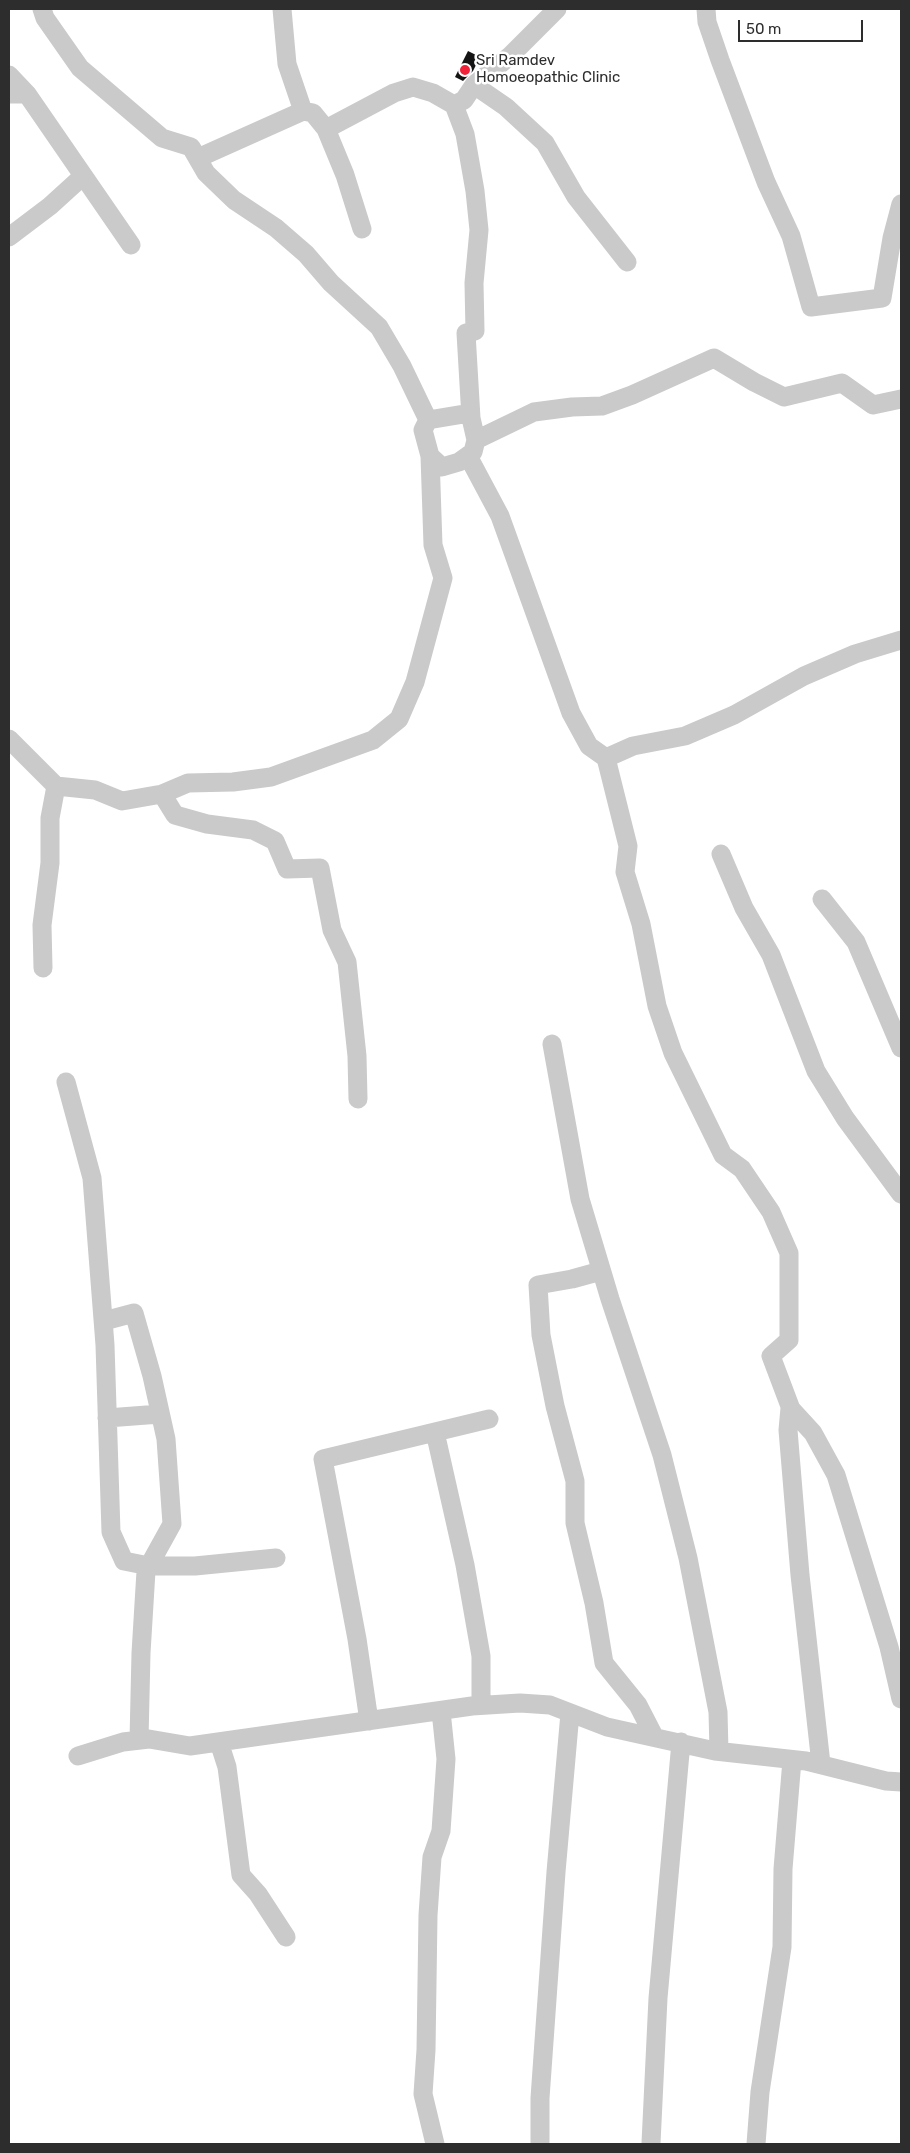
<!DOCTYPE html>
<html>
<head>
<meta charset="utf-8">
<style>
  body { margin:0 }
  #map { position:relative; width:910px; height:2153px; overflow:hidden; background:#fff; font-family:Rubik,sans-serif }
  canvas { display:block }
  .frame { position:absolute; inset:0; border:10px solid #2d2d2d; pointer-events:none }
  .scale { position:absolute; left:738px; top:20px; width:125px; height:22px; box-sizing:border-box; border:2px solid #2d2d2d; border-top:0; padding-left:6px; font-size:15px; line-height:18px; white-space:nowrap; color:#2d2d2d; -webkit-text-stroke:4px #fff; paint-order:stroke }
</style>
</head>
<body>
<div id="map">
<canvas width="910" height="2153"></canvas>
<div class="frame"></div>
<div class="scale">50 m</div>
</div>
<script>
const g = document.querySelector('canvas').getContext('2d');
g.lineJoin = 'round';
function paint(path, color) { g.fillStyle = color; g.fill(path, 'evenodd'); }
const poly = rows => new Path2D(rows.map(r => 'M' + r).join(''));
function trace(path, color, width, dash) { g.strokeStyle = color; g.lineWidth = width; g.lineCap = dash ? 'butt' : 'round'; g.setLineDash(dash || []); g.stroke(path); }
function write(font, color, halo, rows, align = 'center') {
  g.font = font + ' Rubik,sans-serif'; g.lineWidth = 5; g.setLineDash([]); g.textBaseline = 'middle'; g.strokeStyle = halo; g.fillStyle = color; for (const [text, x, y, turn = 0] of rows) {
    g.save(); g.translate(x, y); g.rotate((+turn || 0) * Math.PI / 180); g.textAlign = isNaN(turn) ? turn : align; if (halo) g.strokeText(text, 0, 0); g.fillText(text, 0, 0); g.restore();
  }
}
paint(poly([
  [468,51,480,57,473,71,463,81,455,77]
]), '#141414');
trace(poly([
  [42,9,45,18,80,68,162,138,191,147,206,173,234,200,276,228,306,254,331,283,379,327,402,366,428,420],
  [282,9,287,64,303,111],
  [706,9,707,22,720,60,766,182,791,236,811,307,882,298,892,238,901,204],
  [9,75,27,94],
  [474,85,506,107,545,143,576,197,627,262],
  [9,94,27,94,131,245],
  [454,105,465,134,475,191,479,230,474,283,475,331,466,333,471,418],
  [326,129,394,93,413,87,433,93,454,105,464,100,474,85,510,56,557,9],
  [198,158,303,111,313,113,326,129,345,175,362,229],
  [9,237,50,206,83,176],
  [464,414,471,418,476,440,473,452,459,462,442,467,430,456,423,430,428,420,464,414],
  [476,440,534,412,572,407,602,406,632,395,714,358,754,382,784,397,842,383,873,405,901,399],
  [468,456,500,516,571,713,589,746,606,758,628,846,625,872,641,924,657,1006,673,1053,723,1155,742,1169,771,1212,789,1253,789,1340,771,1356,791,1409,813,1433,836,1475,889,1647,901,1699],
  [9,739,56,786,95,790,122,801,162,794,188,783,233,782,271,777,373,740,399,719,415,682,443,578,433,545,430,456],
  [606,758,633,746,685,736,734,715,804,676,855,654,901,640],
  [162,794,175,815,207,824,253,830,275,841,287,869,320,868,332,930,347,962,357,1056,358,1099],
  [721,854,744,908,771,955,816,1071,845,1118,901,1194],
  [822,899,856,942,901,1048],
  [43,968,42,925,50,863,50,818,56,786],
  [552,1044,580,1199,610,1299,662,1455,688,1558,718,1712,719,1751],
  [66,1082,92,1178,105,1345,111,1532,124,1561,149,1566,195,1566,276,1558],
  [601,1271,572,1279,538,1285,541,1335,555,1406,575,1481,575,1523,594,1603,604,1663,638,1705,654,1736],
  [104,1321,134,1313,152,1376,166,1439,172,1524,146,1571,141,1653,139,1740],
  [790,1408,788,1430,800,1575,821,1764],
  [107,1418,160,1414],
  [435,1432,465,1565,481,1656,481,1705],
  [369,1721,357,1639,323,1459,489,1419],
  [219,1742,227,1767,241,1875,258,1894,286,1937],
  [78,1756,123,1742,149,1739,190,1746,472,1706,520,1703,550,1705,607,1727,715,1751,806,1761,886,1781,901,1782],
  [651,2143,658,1998,681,1742],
  [435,2144,423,2094,426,2050,428,1915,432,1857,441,1831,446,1759,441,1711],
  [540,2144,540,2098,556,1872,570,1713],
  [756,2144,760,2092,782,1947,783,1869,792,1760]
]), '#cacaca', 19);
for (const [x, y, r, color] of [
  [465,70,6,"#f1213a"]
]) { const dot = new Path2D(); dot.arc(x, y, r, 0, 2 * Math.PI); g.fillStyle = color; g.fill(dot); trace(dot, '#fff', 2); }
write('15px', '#2d2d2d', '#fff', [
  ["Sri Ramdev",476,61],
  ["Homoeopathic Clinic",476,78]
], 'left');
</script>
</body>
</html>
